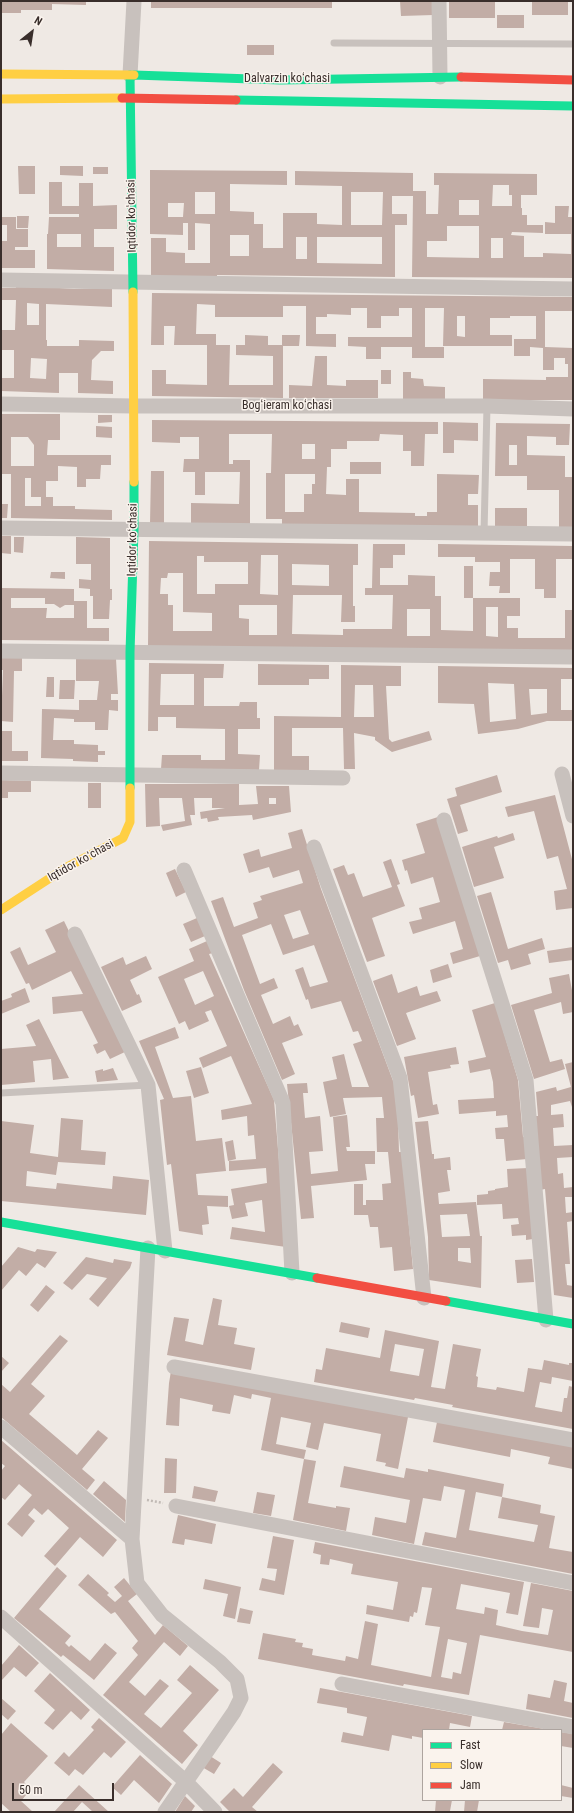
<!DOCTYPE html>
<html>
<head>
<meta charset="utf-8">
<style>
  body { margin:0 }
  #map { position:relative; width:574px; height:1813px; overflow:hidden; background:#efe9e4; font-family:"Roboto Condensed",sans-serif }
  canvas { display:block }
  .frame { position:absolute; inset:0; border:2px solid #392e2b; pointer-events:none }
  .legend { position:absolute; left:422px; top:1729px; width:140px; height:72px; box-sizing:border-box; background:#faf3ed; border:1px solid #ada49f; margin:0; padding:5px 7px; list-style:none; font-size:12px; color:#392e2b }
  .legend li { display:flex; align-items:center; gap:8px; height:20px }
  .legend b { width:20px; border:1px solid #ada49f }
  .north { position:absolute; left:12px; top:12px; width:40px; height:40px; -webkit-text-stroke:3px #faf3ed; paint-order:stroke; rotate:30deg; font-size:11px; font-weight:700; line-height:16px; text-align:center; color:#392e2b }
  .north::after { content:''; display:block; margin:auto; width:14px; height:18px; background:#392e2b; clip-path:polygon(50% 0,100% 100%,50% 72%,0 100%) }
  .scale { position:absolute; left:12px; top:1783px; width:102px; height:18px; box-sizing:border-box; border:2px solid #392e2b; border-top:0; padding-left:5px; font-size:12px; line-height:14px; white-space:nowrap; color:#392e2b; -webkit-text-stroke:3px #faf3ed; paint-order:stroke }
</style>
</head>
<body>
<div id="map">
<canvas width="574" height="1813"></canvas>
<div class="frame"></div>
<ul class="legend">
<li><b style="height:5px;background:#16e098"></b>Fast</li>
<li><b style="height:5px;background:#ffcf43"></b>Slow</li>
<li><b style="height:5px;background:#f24e42"></b>Jam</li>
</ul>
<div class="north">N</div>
<div class="scale">50 m</div>
</div>
<script>
const g = document.querySelector('canvas').getContext('2d');
g.lineJoin = 'round';
function paint(path, color) { g.fillStyle = color; g.fill(path, 'evenodd'); }
const poly = rows => new Path2D(rows.map(r => 'M' + r).join(''));
function trace(path, color, width, dash) { g.strokeStyle = color; g.lineWidth = width; g.lineCap = dash ? 'butt' : 'round'; g.setLineDash(dash || []); g.stroke(path); }
function write(font, color, halo, rows, align = 'center') {
  g.font = font + ' "Roboto Condensed",sans-serif'; g.lineWidth = 3; g.setLineDash([]); g.textBaseline = 'middle'; g.strokeStyle = halo; g.fillStyle = color; for (const [text, x, y, turn = 0] of rows) {
    g.save(); g.translate(x, y); g.rotate((+turn || 0) * Math.PI / 180); g.textAlign = isNaN(turn) ? turn : align; if (halo) g.strokeText(text, 0, 0); g.fillText(text, 0, 0); g.restore();
  }
}
paint(poly([
  [1,1,86,1,86,5,52,4,52,10,21,10,21,13,1,13],
  [151,1,332,1,332,8,151,8],
  [400,1,433,1,433,15,401,16],
  [449,1,495,1,495,18,449,18],
  [532,1,568,2,568,15,532,15],
  [497,15,524,15,524,28,497,28],
  [247,45,274,45,274,55,247,55],
  [18,166,35,166,35,194,19,194],
  [60,166,83,166,83,176,60,175],
  [93,167,108,167,108,174,93,174],
  [150,170,287,171,287,185,230,184,230,211,254,212,254,224,263,224,263,248,283,248,283,213,317,213,317,224,342,225,342,186,295,185,295,171,413,173,413,191,426,191,426,214,438,214,439,185,434,185,434,173,537,174,537,195,521,195,521,208,522,208,522,215,527,215,527,225,543,225,543,233,512,232,511,235,524,236,524,257,543,257,543,253,571,254,571,234,545,234,545,222,555,223,555,206,569,206,568,217,573,217,573,278,412,277,413,196,392,196,392,214,407,214,407,225,395,225,395,277,217,275,217,277,151,276,151,238,166,238,166,252,185,253,185,263,210,263,210,224,195,223,195,250,188,250,188,223,183,223,183,235,150,234],
  [493,185,509,185,509,195,512,195,512,206,492,206],
  [195,192,215,192,215,214,195,214],
  [351,192,383,192,382,225,351,225],
  [459,200,479,200,479,215,459,215],
  [168,203,184,203,183,217,168,217],
  [447,226,479,226,479,258,427,257,427,241,447,241],
  [230,235,249,235,249,256,230,256],
  [296,237,307,237,307,259,296,259],
  [317,237,382,237,382,264,317,263],
  [491,238,503,238,503,258,491,258],
  [49,182,62,182,62,206,79,206,79,183,93,183,93,206,117,205,117,229,94,229,94,247,114,247,114,271,47,269,47,234,48,234,49,217,79,217,79,214,49,214],
  [57,234,81,234,81,247,57,247],
  [17,216,29,216,28,228,17,228],
  [1,217,16,217,16,229,28,229,28,247,15,247,15,250,35,250,35,268,1,268,1,241,7,241,7,225,1,225],
  [16,285,74,289,112,288,112,307,46,304,46,340,47,340,47,346,79,346,79,340,114,341,114,351,101,351,92,360,91,380,113,381,113,394,78,393,78,373,59,373,59,393,1,391,1,378,14,378,14,350,1,350,1,330,15,330,16,300,1,300,1,288,16,288],
  [27,303,39,304,39,325,27,325],
  [31,358,47,359,46,379,30,378],
  [152,293,573,297,573,311,545,311,545,347,573,348,573,400,483,400,483,379,546,380,546,377,568,377,568,364,565,364,565,358,554,358,554,370,543,370,543,348,530,347,530,356,514,356,514,339,536,339,536,316,510,316,510,318,490,318,490,335,512,335,512,346,443,346,444,308,425,308,425,347,444,347,444,358,412,358,412,347,381,347,381,359,366,359,366,347,348,346,348,337,412,337,412,308,399,308,399,316,381,316,381,328,367,328,367,308,351,308,351,315,327,314,327,317,316,317,316,334,336,334,336,347,306,346,306,306,283,306,283,317,215,317,215,305,197,304,196,334,216,334,216,345,230,345,229,385,273,385,273,356,236,355,236,345,245,345,245,335,268,336,268,345,282,345,282,335,300,335,299,346,283,346,283,398,152,396,152,370,166,370,166,384,207,385,207,345,174,345,175,326,164,326,164,345,151,345],
  [457,316,465,316,465,337,457,336],
  [315,356,327,356,327,385,346,386,346,380,378,380,378,398,289,398,289,385,312,386],
  [381,370,391,370,391,384,381,384],
  [403,372,411,372,411,378,423,379,424,386,445,387,445,399,403,399],
  [1,414,60,414,60,440,48,440,47,455,111,455,111,465,101,465,100,479,86,479,86,487,77,487,77,467,58,466,58,481,46,481,46,497,53,497,53,506,75,506,75,509,112,510,112,520,11,518,11,474,1,474],
  [11,437,28,437,34,445,34,466,11,466],
  [25,478,31,478,31,497,41,497,41,506,25,506],
  [98,415,112,415,112,422,98,423],
  [152,420,438,422,438,434,425,434,424,466,411,466,411,451,403,451,403,435,380,434,379,441,347,441,347,449,331,449,331,467,327,467,326,494,346,495,346,479,359,479,359,512,415,513,415,516,427,516,427,512,437,512,437,474,479,475,478,494,468,494,468,505,478,505,478,527,282,525,282,519,266,519,266,473,271,473,272,434,229,434,229,464,233,464,233,460,250,460,250,525,191,524,191,503,239,504,240,472,205,472,205,495,195,495,195,472,183,472,184,459,199,459,199,437,180,437,180,443,152,442],
  [302,444,315,444,315,459,302,459],
  [285,474,315,474,315,484,312,484,312,494,304,494,304,512,285,512],
  [443,422,478,423,478,441,454,440,454,453,443,453],
  [496,423,570,424,569,445,556,445,556,437,527,436,527,455,565,456,565,477,573,477,572,516,573,516,573,528,559,528,559,490,527,490,527,476,495,476],
  [509,445,517,445,517,465,509,465],
  [96,426,112,427,112,438,96,437],
  [350,462,381,462,381,474,350,474],
  [151,471,164,471,164,524,150,524],
  [1,504,8,504,7,518,1,518],
  [495,508,527,508,527,527,495,527],
  [1,536,11,536,11,554,1,553],
  [14,537,24,537,23,553,14,552],
  [76,537,110,538,110,589,112,589,112,600,110,600,109,619,93,619,93,596,90,596,90,589,79,588,79,579,91,580,91,564,76,564],
  [149,541,358,544,358,565,353,565,353,606,355,606,355,622,341,622,342,595,293,595,292,634,343,635,343,629,392,629,393,595,365,595,365,588,372,588,373,544,405,544,405,555,393,555,393,568,380,568,380,585,408,585,408,575,435,576,435,596,441,596,441,630,473,631,473,598,464,598,464,566,473,566,473,598,520,598,520,616,507,616,507,628,518,628,518,638,565,638,565,610,573,610,573,651,148,646],
  [261,555,278,555,278,595,260,594],
  [197,556,204,556,204,562,248,562,248,584,215,584,215,594,197,594],
  [292,564,329,565,329,586,292,585],
  [168,573,183,573,183,612,212,613,212,631,173,631,173,605,168,605,168,594,160,594,161,578,167,578],
  [239,605,277,605,277,635,249,635,249,619,239,618],
  [486,607,498,607,498,637,486,636],
  [407,609,430,609,430,636,407,636],
  [438,544,573,546,573,559,556,559,556,598,544,598,544,589,535,589,535,559,510,559,510,593,499,593,500,586,489,586,490,572,500,572,500,562,475,562,475,557,438,557],
  [51,572,65,572,65,579,50,578],
  [1,588,74,589,74,601,87,601,87,628,109,628,109,641,1,640],
  [11,598,45,598,45,604,54,604,60,608,65,605,74,605,74,618,46,618,47,608,11,608],
  [1,657,22,658,22,671,14,671,13,722,1,721,3,670,1,670],
  [76,658,116,659,118,694,111,694,111,700,118,700,118,711,109,710,108,730,95,730,95,722,74,722,74,719,54,718,53,740,74,740,74,744,98,745,98,751,105,751,105,755,98,755,98,762,73,761,73,759,41,758,42,709,79,710,79,700,97,700,99,681,76,681],
  [149,663,224,664,223,678,204,678,204,706,239,706,240,702,257,702,257,718,260,718,260,729,238,729,238,754,260,755,259,770,161,769,162,755,201,755,201,760,225,760,225,729,176,728,176,717,158,717,158,731,148,731],
  [161,674,194,674,194,705,160,705],
  [258,664,329,665,329,679,309,679,309,685,258,685],
  [341,665,401,666,401,686,386,686,389,739,392,742,429,731,432,740,392,752,375,740,375,737,354,733,355,769,344,769,343,728,292,728,292,756,309,756,309,772,274,771,274,716,341,717],
  [355,685,373,685,374,717,354,717],
  [438,666,573,668,573,679,561,679,561,710,573,710,573,721,547,721,518,729,478,734,474,704,438,703],
  [488,683,514,684,516,719,490,722],
  [529,689,547,689,547,713,531,715],
  [47,677,54,677,54,697,46,697],
  [60,680,75,680,74,699,59,699],
  [1,731,12,731,12,751,28,751,28,761,1,761],
  [497,775,502,792,460,805,468,831,458,834,447,799,457,796,455,788],
  [1,780,31,781,31,792,8,792,8,798,1,798],
  [88,783,101,783,101,808,88,808],
  [145,784,239,784,239,805,258,804,256,786,289,786,291,812,253,820,252,815,218,817,219,820,208,822,207,818,201,819,200,812,225,808,212,808,212,798,194,798,195,815,190,815,192,825,163,831,161,825,185,821,182,798,159,798,160,826,146,827],
  [269,798,276,798,276,804,269,804],
  [555,795,573,863,573,908,556,910,554,891,567,889,558,856,547,859,534,811,508,817,505,807],
  [438,817,480,956,453,964,450,953,463,949,455,921,413,934,409,922,422,919,419,908,440,902,433,877,411,884,407,870,405,871,402,860,425,853,416,824],
  [302,829,321,889,395,1086,398,1118,399,1152,402,1152,413,1269,394,1271,392,1247,380,1248,378,1227,370,1227,368,1215,354,1215,354,1184,363,1184,363,1205,366,1205,366,1200,383,1200,382,1184,391,1183,388,1152,377,1152,376,1118,384,1118,382,1097,343,1098,346,1114,330,1117,323,1082,337,1079,332,1057,344,1054,352,1087,369,1087,353,1044,362,1041,358,1031,353,1032,341,1001,311,1009,308,999,306,1000,295,970,303,967,310,987,328,982,314,945,283,955,271,924,242,935,260,984,274,978,278,988,261,995,273,1024,290,1016,294,1026,298,1024,303,1035,282,1043,295,1074,282,1080,244,990,211,901,223,897,234,927,258,918,253,903,262,900,260,896,303,883,299,870,273,878,269,867,249,873,243,854,259,849,261,857,292,848,288,833],
  [300,910,309,934,293,939,284,915],
  [513,833,515,840,494,847,504,878,474,887,462,847,497,836,498,838],
  [391,859,400,884,397,885,405,906,372,918,385,956,367,962,333,869,344,865,348,875,354,873,363,897,392,887,383,862],
  [175,869,186,892,176,897,166,873],
  [491,892,508,949,542,938,545,949,528,954,531,964,511,970,508,960,498,963,477,896],
  [197,918,205,936,191,942,183,924],
  [64,921,127,1051,110,1059,105,1050,97,1054,93,1045,98,1043,82,1011,53,1014,52,997,83,994,71,971,32,990,29,983,26,984,10,952,20,947,28,965,56,952,45,930],
  [207,941,213,953,209,954,274,1100,286,1247,230,1239,232,1227,265,1232,262,1200,245,1203,248,1216,232,1219,229,1206,234,1205,231,1189,267,1183,266,1168,229,1171,229,1161,256,1159,254,1135,248,1136,247,1116,222,1120,221,1110,252,1104,231,1056,203,1068,199,1058,227,1046,211,1010,205,1012,209,1021,189,1030,185,1021,179,1024,158,977,194,961,189,949],
  [203,971,214,996,195,1005,184,979],
  [573,947,573,960,549,963,547,951],
  [146,956,152,969,130,980,137,995,139,994,142,1002,122,1011,101,967,123,957,126,965],
  [448,964,452,977,433,983,430,970],
  [392,974,398,993,417,986,420,996,437,991,441,1001,406,1013,416,1039,397,1046,373,981],
  [569,974,573,996,573,1012,563,1014,561,1002,534,1010,550,1062,562,1059,565,1069,534,1079,511,1005,552,993,549,978],
  [25,988,30,1002,1,1014,1,1001,12,997,11,994],
  [495,1003,518,1080,523,1137,525,1137,527,1159,506,1161,504,1139,496,1139,495,1128,508,1127,507,1115,496,1116,496,1111,459,1114,458,1100,494,1098,493,1082,490,1069,470,1073,468,1061,486,1057,472,1010],
  [39,1019,69,1078,53,1080,51,1059,33,1061,35,1082,1,1085,1,1049,36,1046,26,1025],
  [175,1027,179,1038,155,1047,173,1098,191,1096,196,1141,222,1138,226,1171,196,1174,198,1195,228,1196,228,1207,207,1206,209,1224,202,1225,203,1235,179,1231,171,1164,167,1165,160,1100,164,1099,139,1041],
  [456,1047,459,1064,450,1065,451,1068,428,1072,433,1105,437,1104,439,1114,418,1118,414,1095,411,1096,404,1057],
  [573,1062,573,1110,570,1101,551,1105,551,1115,563,1114,564,1127,553,1128,554,1146,573,1145,573,1157,557,1158,558,1174,563,1173,564,1188,573,1187,573,1197,565,1197,566,1213,573,1212,573,1221,567,1222,570,1264,565,1264,567,1285,573,1286,573,1298,554,1295,545,1189,540,1190,534,1116,538,1116,536,1092,556,1087,557,1091,571,1087,565,1064],
  [201,1067,209,1093,194,1098,186,1071],
  [113,1068,118,1080,97,1082,95,1071,103,1069,103,1071],
  [307,1083,308,1093,303,1093,305,1118,320,1116,323,1151,309,1152,311,1174,338,1171,333,1117,347,1115,350,1147,346,1147,347,1151,375,1151,375,1164,365,1164,367,1180,311,1186,314,1218,301,1219,287,1084],
  [61,1118,83,1120,81,1150,106,1152,105,1165,58,1162,56,1175,27,1171,26,1186,56,1189,57,1183,112,1189,113,1176,149,1180,146,1215,1,1201,1,1121,34,1125,30,1153,58,1157],
  [428,1121,432,1154,434,1154,434,1159,450,1157,451,1170,447,1170,450,1191,438,1193,439,1204,476,1202,480,1236,482,1236,481,1288,429,1280,428,1237,415,1122],
  [467,1214,470,1236,442,1237,440,1215],
  [458,1248,470,1248,471,1263,458,1261],
  [233,1140,236,1159,228,1161,225,1142],
  [528,1168,533,1239,526,1240,526,1235,512,1236,511,1225,519,1224,518,1218,503,1219,502,1204,477,1205,477,1195,488,1194,488,1191,495,1190,495,1189,508,1187,507,1169],
  [18,1247,35,1252,37,1249,57,1252,45,1268,37,1263,26,1276,19,1270,1,1291,1,1267],
  [86,1257,113,1263,114,1259,132,1262,130,1268,98,1307,89,1299,107,1278,87,1274,72,1290,63,1283],
  [532,1259,534,1282,517,1283,515,1260],
  [46,1285,55,1292,38,1312,30,1305],
  [213,1298,222,1300,218,1325,237,1328,234,1344,255,1348,251,1370,167,1355,174,1317,189,1319,185,1341,203,1345],
  [341,1322,370,1328,368,1338,339,1332],
  [385,1330,439,1341,431,1387,445,1389,453,1344,481,1349,476,1376,478,1377,477,1387,496,1390,497,1387,524,1392,528,1368,542,1370,544,1360,569,1365,569,1363,573,1363,573,1381,552,1377,551,1384,540,1382,535,1407,562,1412,564,1398,567,1398,569,1386,573,1387,573,1429,452,1407,453,1405,415,1398,414,1400,314,1382,316,1369,322,1370,326,1348,380,1358],
  [395,1344,424,1349,419,1376,390,1371],
  [60,1335,68,1341,31,1384,45,1396,29,1414,77,1455,98,1430,108,1438,82,1469,95,1480,87,1490,1,1417,1,1384,10,1392],
  [1,1356,9,1363,1,1372],
  [171,1371,408,1417,398,1469,385,1466,386,1463,376,1461,381,1434,324,1423,318,1450,306,1447,311,1423,281,1417,276,1444,306,1450,304,1459,261,1450,271,1398,252,1394,251,1399,234,1395,230,1414,212,1411,213,1405,180,1398,179,1426,166,1425,169,1383],
  [437,1422,573,1446,573,1469,548,1464,550,1457,511,1449,510,1457,433,1442],
  [1,1440,117,1540,103,1557,80,1537,55,1566,44,1556,69,1528,48,1509,42,1515,34,1508,28,1515,35,1521,22,1537,7,1524,32,1495,19,1484,5,1500,1,1497,1,1471,5,1466,1,1463],
  [165,1458,177,1459,176,1493,164,1493],
  [304,1459,316,1461,308,1503,336,1508,336,1506,350,1508,346,1531,293,1520],
  [344,1466,404,1478,406,1468,428,1472,428,1469,504,1484,502,1497,476,1492,469,1530,534,1542,538,1525,498,1518,502,1497,541,1505,540,1513,555,1516,549,1548,573,1552,573,1574,422,1545,425,1532,456,1538,465,1490,444,1486,441,1501,423,1498,414,1544,372,1535,375,1517,406,1523,410,1500,340,1487],
  [104,1481,126,1500,125,1522,93,1494],
  [194,1486,218,1491,215,1502,192,1498],
  [257,1492,275,1495,271,1516,253,1513],
  [178,1515,216,1524,212,1544,185,1539,184,1545,172,1543],
  [273,1536,294,1540,284,1595,259,1590,262,1578,275,1581,277,1569,267,1568],
  [315,1542,524,1582,518,1615,506,1613,510,1593,461,1584,456,1609,484,1614,485,1607,498,1610,496,1625,522,1631,548,1635,553,1610,542,1608,539,1628,523,1626,531,1583,573,1591,573,1652,480,1635,469,1695,404,1684,403,1686,258,1659,263,1633,296,1639,295,1642,303,1643,302,1647,313,1649,312,1655,345,1661,346,1656,358,1659,365,1621,378,1624,371,1665,431,1677,440,1627,425,1625,432,1588,422,1587,417,1613,414,1612,413,1617,410,1616,409,1622,366,1614,367,1605,393,1610,398,1582,351,1574,353,1564,330,1559,329,1565,320,1564,321,1555,313,1553],
  [448,1639,467,1643,461,1674,453,1672,452,1679,441,1677],
  [57,1567,67,1576,39,1609,71,1636,65,1643,69,1647,71,1645,90,1661,105,1643,117,1653,94,1680,63,1655,61,1657,14,1618],
  [88,1574,109,1593,107,1595,115,1602,122,1596,114,1587,124,1578,137,1594,128,1601,155,1635,163,1625,188,1646,180,1656,164,1642,129,1682,145,1696,160,1679,169,1686,144,1714,161,1728,192,1693,177,1680,190,1665,219,1690,183,1731,198,1745,182,1764,103,1695,138,1655,132,1648,138,1641,115,1612,111,1614,78,1585],
  [205,1579,241,1587,235,1619,223,1616,228,1594,203,1589],
  [240,1608,253,1611,250,1624,237,1622],
  [19,1645,39,1663,26,1677,14,1667,1,1681,1,1666],
  [50,1673,90,1710,81,1720,71,1711,53,1730,44,1723,55,1710,34,1691],
  [554,1680,567,1683,564,1701,573,1703,573,1718,526,1709,528,1694,550,1698],
  [320,1688,472,1716,470,1727,450,1723,449,1730,423,1730,423,1738,412,1736,412,1739,392,1735,389,1751,341,1742,343,1732,363,1736,367,1717,347,1713,347,1708,317,1703],
  [1,1698,16,1711,8,1720,1,1714],
  [99,1718,126,1742,111,1758,104,1752,83,1775,75,1769,69,1776,54,1763,64,1752,69,1757,94,1730,91,1727],
  [504,1722,545,1729,545,1730,502,1730],
  [11,1723,48,1756,24,1782,31,1789,21,1801,33,1812,11,1812,1,1803,1,1735],
  [561,1732,573,1734,573,1748,561,1746],
  [140,1755,172,1784,159,1803,134,1780,121,1795,112,1787],
  [210,1756,221,1763,214,1774,202,1767],
  [273,1763,283,1772,252,1807,258,1812,227,1812,229,1811,220,1802,234,1788,243,1797],
  [79,1785,109,1812,93,1812,82,1802,73,1812,54,1812],
  [561,1785,573,1788,573,1798,561,1796],
  [185,1796,195,1806,191,1812,175,1812],
  [436,1800,452,1800,450,1811,454,1812,435,1812],
  [465,1800,479,1800,477,1812,464,1812]
]), '#c2ada6');
trace(poly([
  [147,1500,163,1503]
]), '#c1bab5', 2.5, [2, 2]);
trace(poly([
  [334,43,573,44],
  [484,533,487,406],
  [1,1093,148,1085]
]), '#c8c1bd', 7);
trace(poly([
  [439,1,440,77],
  [130,75,134,1],
  [1,280,573,289],
  [1,404,133,406,487,406,573,409],
  [1,528,573,534],
  [1,651,573,657],
  [1,773,343,778],
  [562,774,573,816],
  [444,820,526,1080,546,1320],
  [314,847,400,1078,424,1298],
  [184,870,283,1103,292,1273],
  [75,934,148,1085,165,1251],
  [148,1248,132,1539,137,1583,162,1615,220,1662,237,1679,241,1698,234,1712,165,1812],
  [174,1367,573,1440],
  [1,1427,132,1539],
  [176,1506,573,1583],
  [1,1617,185,1781,215,1812],
  [342,1684,573,1727]
]), '#c8c1bd', 15);
trace(poly([
  [130,75,133,292],
  [134,75,281,80,461,77],
  [236,100,573,106],
  [130,788,130,652,134,530,134,482],
  [1,1222,317,1278],
  [446,1301,573,1324]
]), '#16e098', 9);
trace(poly([
  [1,74,134,75],
  [1,99,122,98],
  [133,292,134,482],
  [1,910,67,867,123,838,130,822,130,788]
]), '#ffcf43', 9);
trace(poly([
  [461,77,573,80],
  [122,98,236,100],
  [317,1278,446,1301]
]), '#f24e42', 9);
write('12px', '#392e2b', '#faf3ed', [
  ["Dalvarzin koʻchasi",287,79],
  ["Iqtidor koʻchasi",132,216,-91],
  ["Bogʻieram koʻchasi",287,406],
  ["Iqtidor koʻchasi",133,540,-89],
  ["Iqtidor koʻchasi",81,861,-29]
]);
</script>
</body>
</html>
